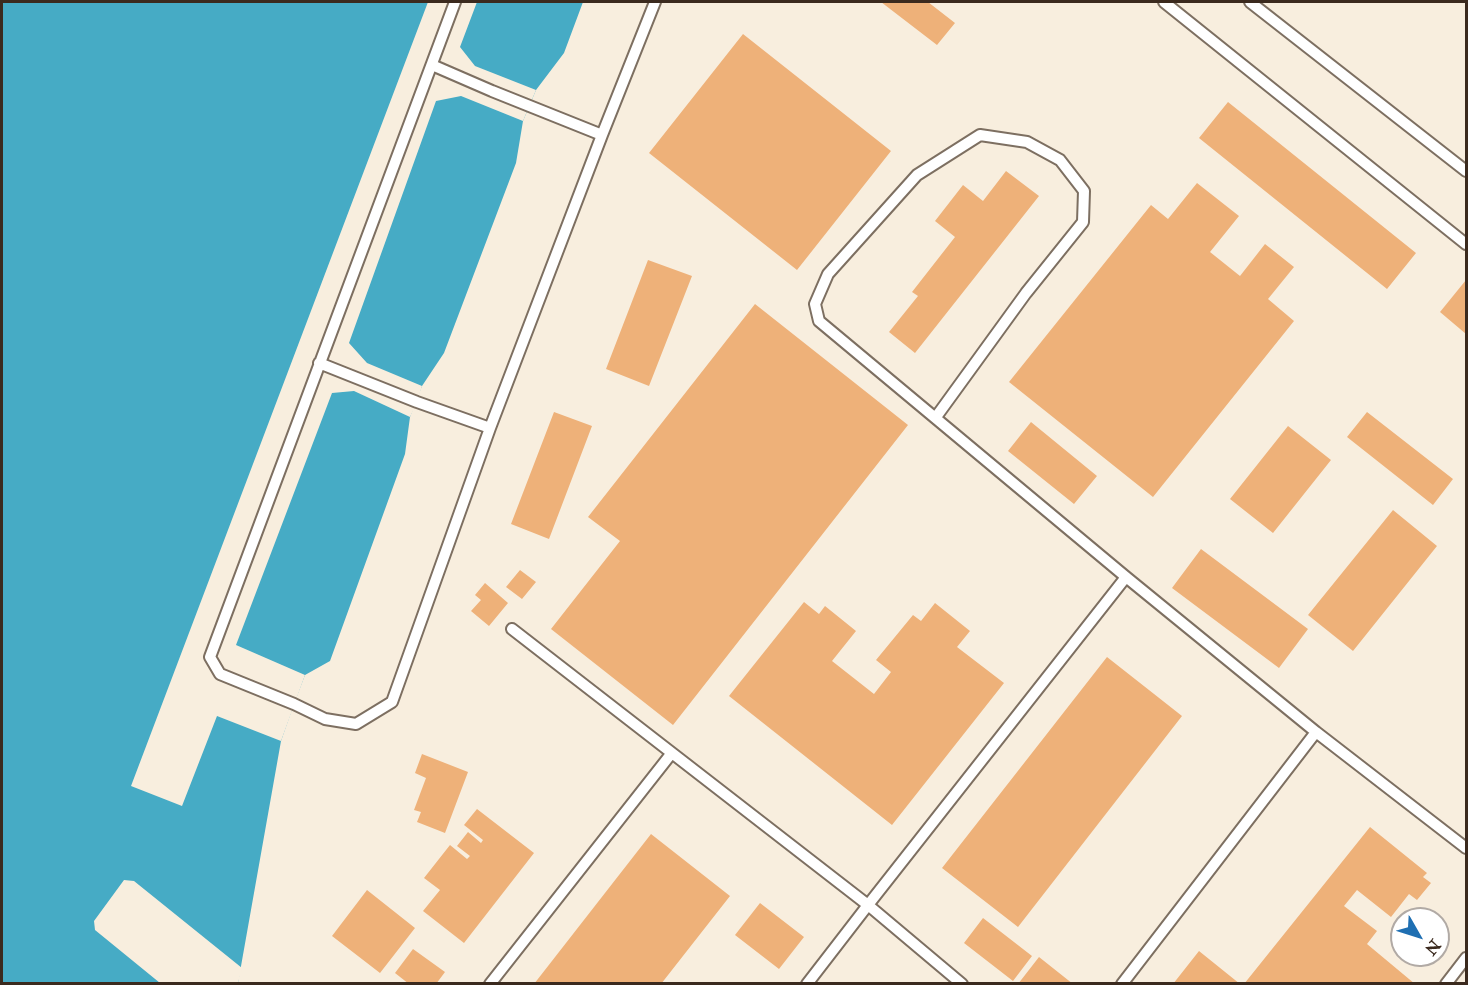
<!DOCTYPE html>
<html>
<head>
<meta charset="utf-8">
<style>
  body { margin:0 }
  #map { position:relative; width:1468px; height:985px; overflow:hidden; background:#f8eede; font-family:"IM FELL Double Pica",serif }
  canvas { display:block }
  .frame { position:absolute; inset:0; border:3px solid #3b2a1e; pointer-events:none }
  .north { position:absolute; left:1390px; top:907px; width:60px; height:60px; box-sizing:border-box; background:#fff; border:2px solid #b1aaa5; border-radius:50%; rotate:129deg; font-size:16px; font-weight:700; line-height:24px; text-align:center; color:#3b2a1e }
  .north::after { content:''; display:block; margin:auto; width:21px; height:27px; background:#1f6fb2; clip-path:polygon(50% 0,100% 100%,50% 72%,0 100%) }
</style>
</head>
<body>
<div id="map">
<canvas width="1468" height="985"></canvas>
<div class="frame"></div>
<div class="north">N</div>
</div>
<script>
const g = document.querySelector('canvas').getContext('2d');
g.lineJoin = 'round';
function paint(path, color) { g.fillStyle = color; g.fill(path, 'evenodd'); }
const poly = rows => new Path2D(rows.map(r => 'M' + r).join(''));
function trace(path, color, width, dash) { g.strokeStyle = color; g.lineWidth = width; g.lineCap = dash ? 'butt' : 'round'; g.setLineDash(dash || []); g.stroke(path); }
paint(poly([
  [2,2,583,2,564,53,536,90,523,121,516,163,444,353,422,386,410,417,405,454,330,661,305,675,294,704,281,741,238,983,2,984]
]), '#46abc5');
paint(poly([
  [428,2,477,2,460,47,475,66,536,90,523,121,461,96,436,101,349,343,367,363,422,386,417,402,410,417,354,391,332,393,236,645,305,675,281,741,217,716,182,806,131,786],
  [124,880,134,881,242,968,238,983,160,983,95,930,94,921]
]), '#f8eede');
paint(poly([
  [881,2,928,2,955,23,937,45],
  [743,34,891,151,797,270,649,153],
  [1228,102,1416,253,1387,289,1199,138],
  [1006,171,1039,196,915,353,889,332,918,296,912,292,955,237,935,221,963,185,983,201],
  [1197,183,1239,216,1210,252,1240,276,1265,244,1294,267,1268,299,1294,321,1153,497,1009,382,1151,205,1168,219],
  [648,260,692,276,649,386,606,369],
  [1466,280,1466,334,1440,312],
  [755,304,908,425,673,725,551,629,620,541,588,517],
  [554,412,592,426,549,539,511,524],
  [1367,412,1453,479,1433,505,1347,437],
  [1031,422,1097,476,1074,504,1008,451],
  [1288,426,1331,460,1273,533,1230,499],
  [1393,510,1437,546,1353,651,1308,615],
  [1201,549,1308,629,1279,668,1172,588],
  [520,570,536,582,522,599,506,587],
  [485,583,508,603,489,626,471,611,481,600,475,595],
  [804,602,819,614,825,606,856,631,832,661,874,694,891,672,876,660,913,615,921,621,935,603,970,631,957,647,1004,683,892,825,729,696],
  [1107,657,1182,716,1018,927,942,868],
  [422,754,468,772,445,833,417,822,421,812,414,810,426,778,415,773],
  [477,809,534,853,464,943,423,911,440,890,424,878,450,845,467,859,470,856,457,846,468,832,481,843,483,840,464,825],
  [1370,827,1427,873,1423,877,1431,883,1417,900,1409,894,1391,917,1357,890,1344,906,1377,931,1367,944,1415,984,1244,984],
  [651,834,730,896,661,984,534,984],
  [367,890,415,928,380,973,332,936],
  [760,903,804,937,779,969,735,935],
  [983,918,1032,956,1013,981,964,943],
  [413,949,445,972,436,984,409,984,395,973],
  [1199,951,1240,984,1173,984],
  [1039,957,1073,984,1018,984]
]), '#eeb179');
const lane = poly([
  [455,2,210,657,220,674,294,704,325,719,356,724,392,702,490,428,602,135,655,2],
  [1164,2,1466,244],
  [1250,2,1466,171],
  [432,65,492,91,602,135],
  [319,363,417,402,490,428],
  [936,417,1026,293,1083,222,1084,191,1060,160,1027,142,980,135,917,175,828,274,815,304,819,321,1126,577,1316,732],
  [512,629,868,905,1126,577],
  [490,984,671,754],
  [807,984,868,905,962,984],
  [1122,984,1316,732,1466,848],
  [1446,984,1466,958]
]);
trace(lane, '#7d6f61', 14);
trace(lane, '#fff', 10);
</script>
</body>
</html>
